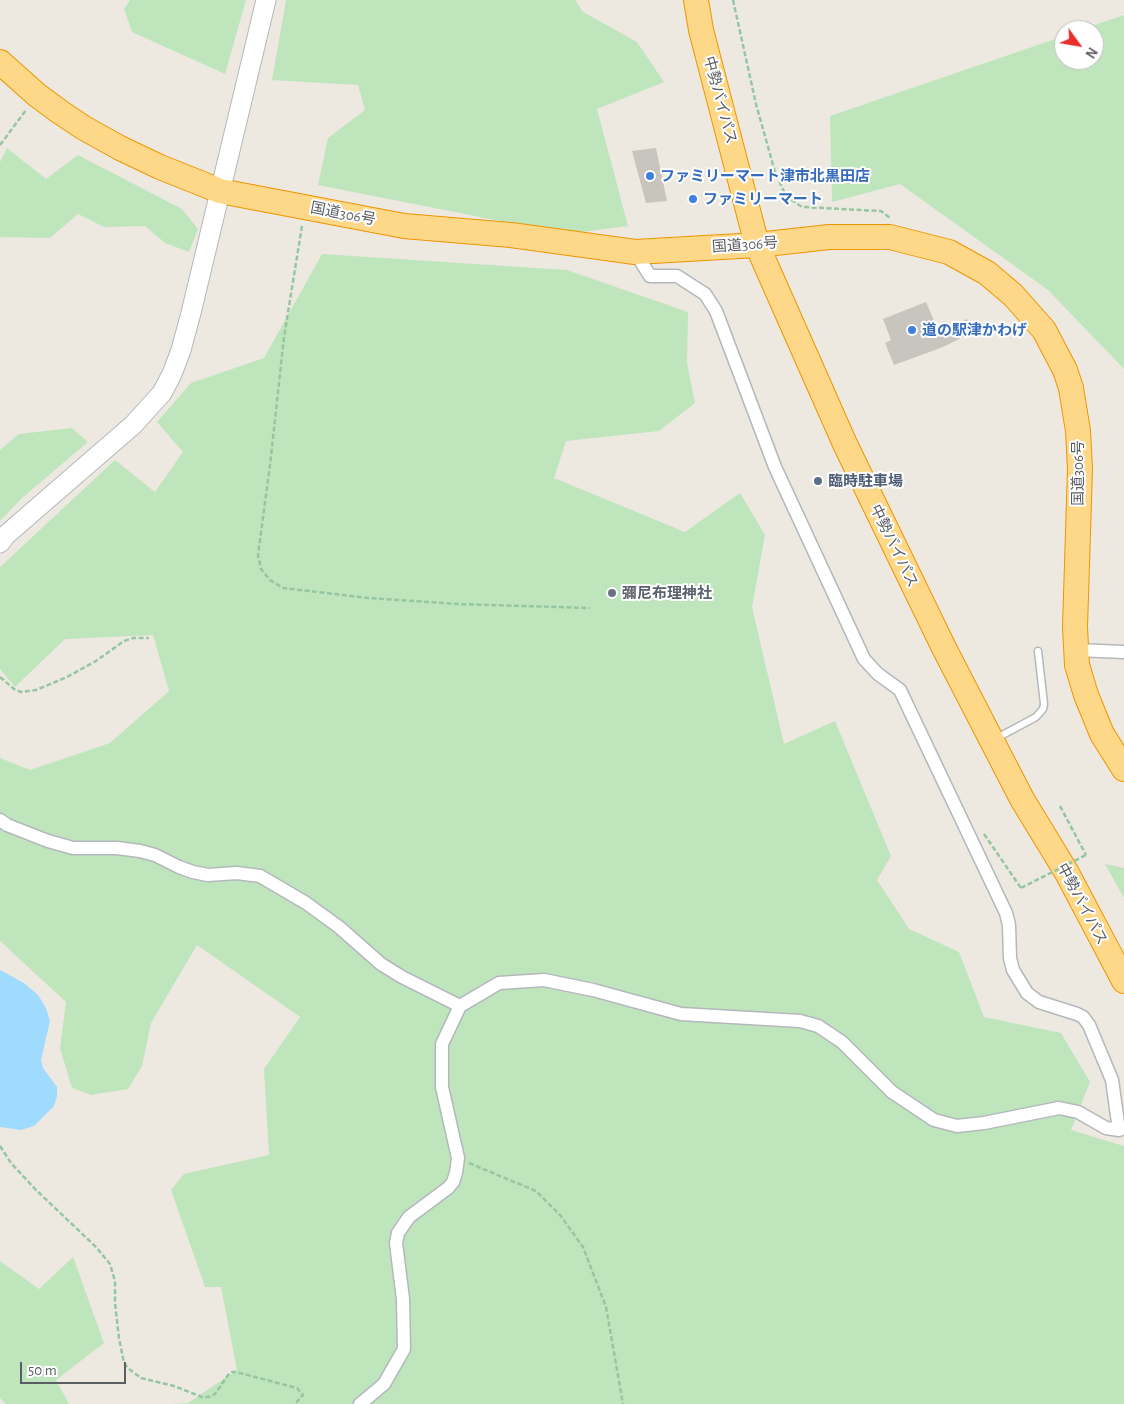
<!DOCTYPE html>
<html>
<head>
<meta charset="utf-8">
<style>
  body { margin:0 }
  #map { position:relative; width:1124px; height:1404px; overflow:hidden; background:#ede9e1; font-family:"Alegreya Sans",sans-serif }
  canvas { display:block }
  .north { position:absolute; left:1054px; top:20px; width:50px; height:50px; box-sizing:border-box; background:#fff; border:1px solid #bdbfc0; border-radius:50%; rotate:122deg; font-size:14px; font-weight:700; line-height:20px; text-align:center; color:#5a5e62 }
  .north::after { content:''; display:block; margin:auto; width:18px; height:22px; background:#e92f2b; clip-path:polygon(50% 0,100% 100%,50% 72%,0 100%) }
  .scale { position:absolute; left:20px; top:1362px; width:106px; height:22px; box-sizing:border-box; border:2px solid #5a5e62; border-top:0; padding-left:6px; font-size:15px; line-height:18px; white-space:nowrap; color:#5a5e62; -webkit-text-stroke:4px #fff; paint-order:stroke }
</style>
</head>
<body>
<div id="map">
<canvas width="1124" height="1404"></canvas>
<div class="north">N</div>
<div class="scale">50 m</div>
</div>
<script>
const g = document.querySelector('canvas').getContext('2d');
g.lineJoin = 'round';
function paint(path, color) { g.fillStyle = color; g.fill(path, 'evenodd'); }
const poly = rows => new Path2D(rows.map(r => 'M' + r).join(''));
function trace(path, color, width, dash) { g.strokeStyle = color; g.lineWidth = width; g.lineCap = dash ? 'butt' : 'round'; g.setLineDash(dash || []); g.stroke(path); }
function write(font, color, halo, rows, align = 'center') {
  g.font = font + ' "Alegreya Sans","Noto Sans JP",sans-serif'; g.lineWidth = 4; g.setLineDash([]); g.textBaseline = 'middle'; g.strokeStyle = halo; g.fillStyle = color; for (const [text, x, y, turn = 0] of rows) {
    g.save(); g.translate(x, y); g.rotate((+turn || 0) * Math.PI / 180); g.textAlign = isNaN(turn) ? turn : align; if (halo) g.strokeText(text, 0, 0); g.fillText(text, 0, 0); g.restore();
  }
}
paint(poly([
  [130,0,246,0,225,74,132,32,124,9],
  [286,0,575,0,583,12,637,42,664,82,597,109,628,226,582,232,495,220,318,185,328,138,365,110,358,85,272,80],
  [1124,15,1124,369,1048,290,900,184,832,202,830,116,1064,36,1064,60,1094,60,1094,30,1080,30],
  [7,148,46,179,78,155,182,209,198,229,189,252,165,243,145,226,104,227,78,214,50,238,1,237,0,239,0,162],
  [322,254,567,270,688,312,687,363,695,403,659,431,566,441,554,478,685,532,740,493,765,535,752,607,784,744,835,721,891,856,877,880,909,929,959,952,984,1017,1061,1033,1090,1082,1071,1130,1124,1146,1124,1404,173,1404,188,1403,237,1370,221,1287,205,1287,171,1190,184,1174,269,1155,264,1069,300,1017,197,945,151,1023,142,1066,128,1089,91,1095,72,1088,60,1048,66,1002,0,941,0,758,30,770,110,743,169,691,153,635,65,639,15,687,0,669,0,567,115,460,155,492,183,452,157,422,191,383,264,358],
  [72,428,88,442,22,498,0,521,0,450,19,434],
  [1105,864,1124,868,1124,898],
  [73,1257,104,1343,56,1380,69,1404,6,1404,0,1398,0,1261,39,1289]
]), '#bfe5bd');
paint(poly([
  [0,970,24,983,38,995,46,1008,50,1021,41,1060,43,1068,57,1087,57,1096,54,1106,34,1126,21,1130,0,1127]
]), '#9fdbff');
paint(poly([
  [656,148,667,201,646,203,632,151],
  [926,302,938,330,956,321,959,323,967,319,973,332,943,347,894,365,885,343,891,340,883,319]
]), '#c8c4be');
const lane = poly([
  [995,739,1036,717,1043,709,1044,704,1038,651]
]);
const street = poly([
  [635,252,650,276,677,276,705,294,716,311,775,467,864,659,878,674,900,690,1006,913,1009,925,1010,958,1013,970,1027,993,1039,1002,1077,1014,1083,1017,1089,1025,1112,1080,1119,1130],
  [1076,650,1124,652],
  [0,820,7,825,48,841,73,848,117,848,140,851,155,855,179,867,193,872,208,875,237,873,260,876,306,903,339,927,381,964,402,977,460,1006],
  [360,1404,384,1384,404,1349,403,1299,396,1243,398,1233,409,1217,448,1188,453,1182,456,1173,458,1158,442,1087,442,1044,460,1006,499,983,544,980,593,990,681,1014,800,1021,818,1026,842,1042,892,1092,934,1120,957,1126,984,1123,1059,1108,1078,1112,1106,1128,1119,1130,1124,1128]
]);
const secondary = poly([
  [0,543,6,535,29,515,133,425,162,393,172,374,181,350,191,313,266,0]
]);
const highway = poly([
  [696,0,701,30,757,245,845,444,944,648,1022,799,1067,873,1124,981],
  [0,62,37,95,60,112,84,128,120,148,160,167,220,191,404,226,511,235,635,252,757,245,829,237,890,237,949,252,987,273,1013,295,1044,330,1065,370,1071,388,1078,431,1080,469,1075,627,1077,665,1086,695,1102,734,1124,769]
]);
trace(lane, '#b4b8bc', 9);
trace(street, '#b4b8bc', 15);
trace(secondary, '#b3b7bc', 21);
trace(highway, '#ee9500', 26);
trace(poly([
  [733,0,756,104,775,172,786,196,802,207,881,211,890,218],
  [0,145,26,110],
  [302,226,284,337,270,465,258,555,261,569,270,580,283,588,369,598,457,604,590,608],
  [0,677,14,689,21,692,36,690,67,677,96,661,124,641,133,638,149,638],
  [1060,806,1086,855],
  [984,834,1021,888],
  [0,1146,11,1163,35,1189,96,1247,110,1264,115,1281,115,1303,119,1338,124,1363,129,1369,141,1378,174,1386,202,1397,209,1397,215,1394,228,1375,232,1372,236,1372,297,1388,303,1395,295,1404],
  [469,1163,536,1191,560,1215,583,1247,606,1307,623,1404]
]), '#96c6a1', 2.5, [5, 2.5]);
trace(lane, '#fff', 6);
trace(street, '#fff', 12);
trace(secondary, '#fff', 19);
trace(highway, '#fdd888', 24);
trace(poly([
  [1021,888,1086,855]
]), '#96c6a1', 2.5, [5, 2.5]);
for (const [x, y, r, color] of [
  [650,176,5,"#3f7fe0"],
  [693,199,5,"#3f7fe0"],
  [912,330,5,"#3f7fe0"],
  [818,481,5,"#5c6f8a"],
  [612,593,5,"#6b7280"]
]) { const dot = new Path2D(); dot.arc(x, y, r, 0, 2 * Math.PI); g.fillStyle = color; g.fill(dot); trace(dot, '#fff', 2); }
write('15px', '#5a5e62', '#fff', [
  ["中勢バイパス",720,100,75],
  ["国道306号",343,214,11],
  ["国道306号",745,245,-4],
  ["国道306号",1078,473,-90],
  ["中勢バイパス",894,546,64],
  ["中勢バイパス",1082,904,62]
]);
write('bold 15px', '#366cbe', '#fff', [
  ["ファミリーマート津市北黒田店",660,176],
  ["ファミリーマート",703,199],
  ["道の駅津かわげ",922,330]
], 'left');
write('bold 15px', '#4e5e75', '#fff', [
  ["臨時駐車場",828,481]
], 'left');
write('bold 15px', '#5b616d', '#fff', [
  ["彌尼布理神社",622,593]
], 'left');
</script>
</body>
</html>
